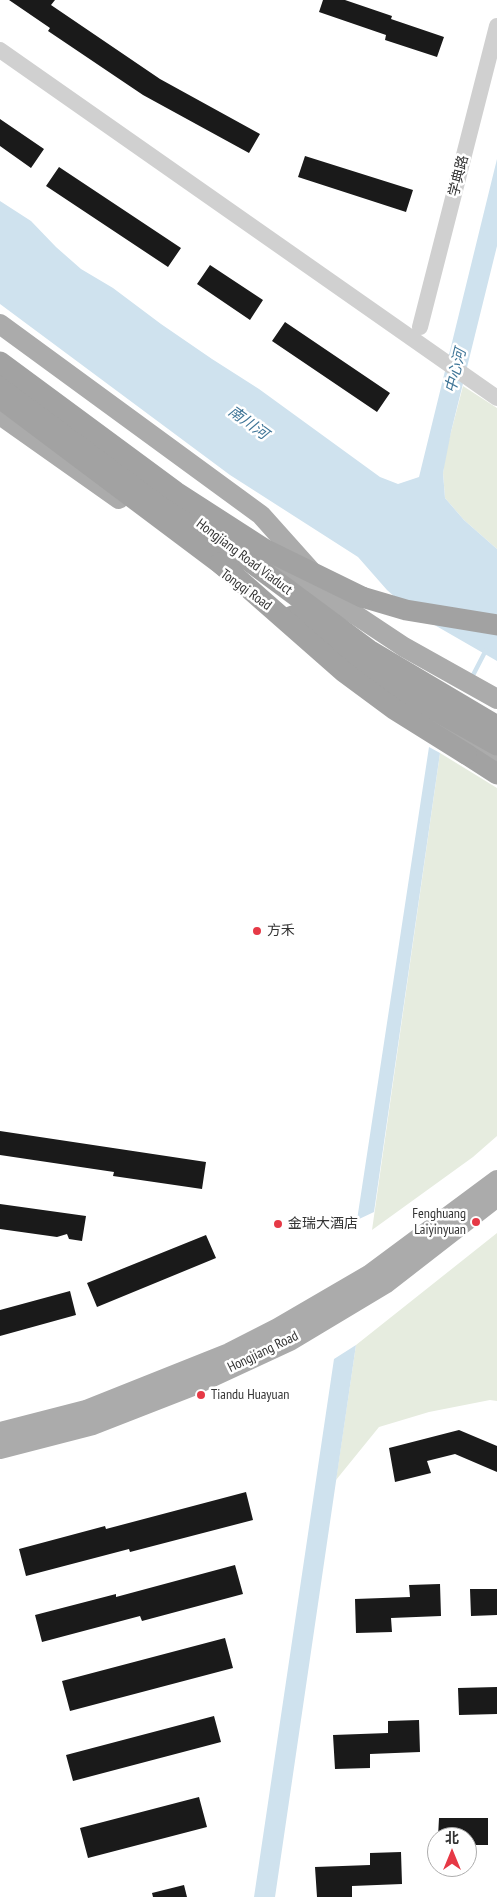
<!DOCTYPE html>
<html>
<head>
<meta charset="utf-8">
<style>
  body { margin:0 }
  #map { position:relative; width:497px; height:1897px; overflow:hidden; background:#fff; font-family:"PT Sans Narrow","Noto Sans SC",sans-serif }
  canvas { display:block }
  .north { position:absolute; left:427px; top:1827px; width:50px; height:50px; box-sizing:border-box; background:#fff; border:1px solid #adadad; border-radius:50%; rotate:0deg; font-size:14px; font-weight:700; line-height:20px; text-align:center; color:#333 }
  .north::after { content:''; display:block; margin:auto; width:18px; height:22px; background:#e63946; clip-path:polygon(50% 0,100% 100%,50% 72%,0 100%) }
</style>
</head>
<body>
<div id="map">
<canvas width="497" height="1897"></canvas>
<div class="north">北</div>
</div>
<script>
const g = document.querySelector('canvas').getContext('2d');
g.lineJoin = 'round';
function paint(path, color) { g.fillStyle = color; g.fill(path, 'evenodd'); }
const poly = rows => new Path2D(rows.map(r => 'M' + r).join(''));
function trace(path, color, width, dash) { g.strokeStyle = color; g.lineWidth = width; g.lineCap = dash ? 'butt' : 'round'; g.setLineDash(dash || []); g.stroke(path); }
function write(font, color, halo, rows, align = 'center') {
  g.font = font + ' "PT Sans Narrow","Noto Sans SC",sans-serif'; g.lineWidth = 5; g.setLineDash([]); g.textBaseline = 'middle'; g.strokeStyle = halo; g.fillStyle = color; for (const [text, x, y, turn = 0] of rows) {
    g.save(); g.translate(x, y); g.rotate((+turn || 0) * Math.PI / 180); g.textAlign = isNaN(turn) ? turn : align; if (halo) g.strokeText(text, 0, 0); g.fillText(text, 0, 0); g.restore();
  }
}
paint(poly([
  [463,386,497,408,497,549,464,520,445,498,443,473,445,455],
  [440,753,497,788,497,1136,473,1157,372,1230],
  [497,1233,497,1401,490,1400,429,1412,379,1427,336,1480,356,1345]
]), '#e6ecdf');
paint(poly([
  [497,159,497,246,451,432,443,473,445,498,464,520,497,549,497,661,412,612,387,590,358,557,230,475,0,304,0,201,31,221,56,247,81,269,113,288,161,324,212,359,259,389,380,477,398,484,419,477],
  [429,747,440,753,374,1212,357,1220],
  [356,1345,275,1897,254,1897,334,1359]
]), '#cfe2ee');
trace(poly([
  [471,679,486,650]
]), '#cfe2ee', 4.5);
paint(poly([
  [9,0,55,0,51,5,160,79,260,134,249,153,143,95,48,31,50,28],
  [323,0,345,0,392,16,391,19,444,37,437,57,385,40,386,35,319,12],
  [0,119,44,149,31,168,0,146],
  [305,156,413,190,406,212,298,177],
  [59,167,181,248,168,267,46,186],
  [210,265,263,300,250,320,197,284],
  [285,322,390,393,377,412,272,341],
  [0,1131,206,1162,202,1189,113,1176,114,1172,0,1155],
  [0,1204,86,1216,82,1241,69,1239,67,1234,57,1237,0,1229],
  [206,1235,216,1258,97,1307,87,1283],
  [70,1291,76,1315,0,1336,0,1310],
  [459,1430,497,1446,497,1472,455,1454,427,1461,431,1473,395,1482,389,1448],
  [246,1492,253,1520,130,1552,129,1549,26,1576,19,1549,105,1526,106,1529],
  [235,1565,243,1594,142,1621,140,1616,42,1642,35,1615,116,1594,116,1597],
  [440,1584,441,1616,391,1618,392,1632,356,1633,355,1599,410,1597,409,1585],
  [470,1589,497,1589,497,1615,471,1616],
  [225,1638,233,1668,70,1711,62,1681],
  [497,1687,497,1714,459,1715,458,1688],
  [214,1716,221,1742,73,1781,66,1755],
  [419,1720,420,1752,370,1754,370,1768,335,1769,333,1735,388,1733,388,1721],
  [199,1797,207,1827,88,1858,80,1828],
  [439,1818,488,1818,488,1845,467,1845,467,1837,438,1837],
  [401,1852,402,1884,352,1886,352,1897,317,1897,315,1867,370,1865,370,1853],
  [184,1885,187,1897,153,1897,152,1893]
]), '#1a1a1a');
trace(poly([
  [0,50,497,398],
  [420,327,497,26]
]), '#d0d0d0', 16);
trace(poly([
  [0,324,261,515,312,572],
  [0,415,119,499],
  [276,562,404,647,497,699],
  [428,717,478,748,497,758],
  [0,1432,86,1410,229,1353,278,1328,369,1275,497,1180],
  [0,1449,93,1425,193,1386,290,1341,385,1284,497,1197]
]), '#ababab', 20);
trace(poly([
  [0,376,369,650,497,726],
  [0,398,233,573],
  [362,597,406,610,497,625],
  [292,616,399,690,497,745],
  [466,754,497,774]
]), '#a2a2a2', 21);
trace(poly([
  [0,362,176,492,266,550,362,597],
  [220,563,344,672,394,709,466,754]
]), '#a2a2a2', 21);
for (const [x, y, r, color] of [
  [257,931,5,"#e63946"],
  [476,1222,5,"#e63946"],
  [278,1224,5,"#e63946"],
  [201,1395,5,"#e63946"]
]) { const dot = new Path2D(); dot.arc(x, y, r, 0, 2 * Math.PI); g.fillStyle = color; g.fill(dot); trace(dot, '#fff', 2); }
write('14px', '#333', '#fff', [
  ["学典路",459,176,-76],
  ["Hongjiang Road Viaduct",244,557,37],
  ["Tongqi Road",246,590,36],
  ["Hongjiang Road",263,1352,-26]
]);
write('14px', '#333', '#fff', [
  ["方禾",267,931],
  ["Fenghuang",466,1214,"right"],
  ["Laiyinyuan",466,1230,"right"],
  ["金瑞大酒店",288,1224],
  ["Tiandu Huayuan",211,1395]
], 'left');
write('italic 15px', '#3f7597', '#fff', [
  ["中心河",456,371,-76],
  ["南川河",248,423,36]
]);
</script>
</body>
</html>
